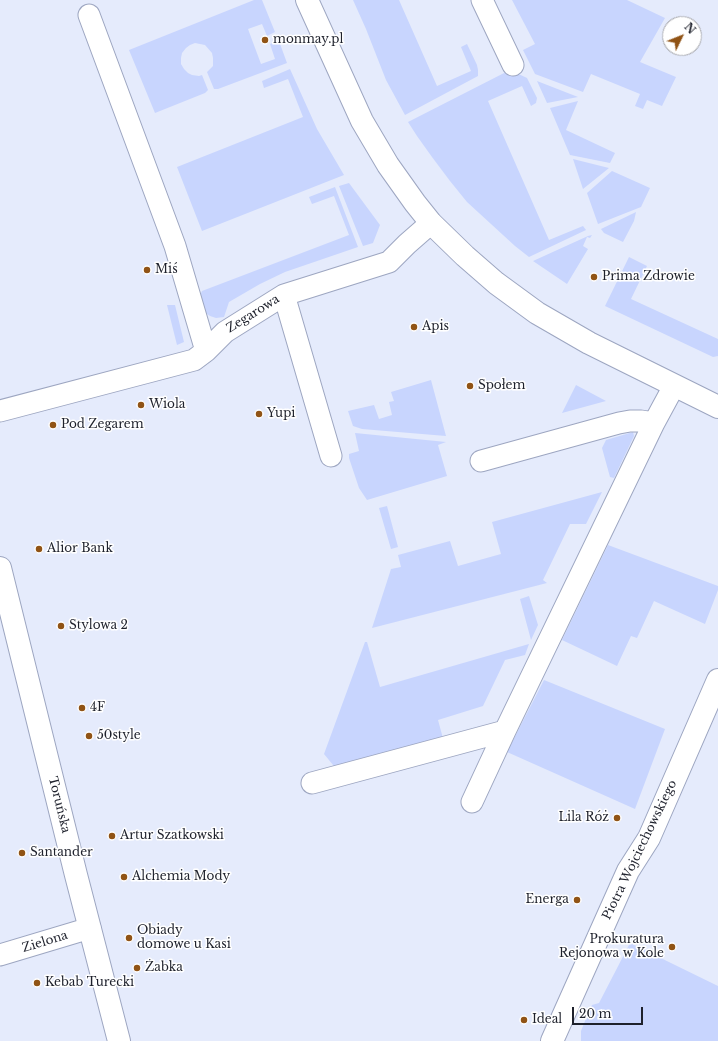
<!DOCTYPE html>
<html>
<head>
<meta charset="utf-8">
<style>
  body { margin:0 }
  #map { position:relative; width:718px; height:1041px; overflow:hidden; background:#e5ebfc; font-family:"Libre Baskerville",serif }
  canvas { display:block }
  .north { position:absolute; left:662px; top:16px; width:40px; height:40px; box-sizing:border-box; background:#fff; border:1px solid #a5a6ab; border-radius:50%; rotate:47deg; font-size:11px; font-weight:700; line-height:16px; text-align:center; color:#1e212c }
  .north::after { content:''; display:block; margin:auto; width:14px; height:18px; background:#905315; clip-path:polygon(50% 0,100% 100%,50% 72%,0 100%) }
  .scale { position:absolute; left:572px; top:1007px; width:71px; height:18px; box-sizing:border-box; border:2px solid #1e212c; border-top:0; padding-left:5px; font-size:12px; line-height:14px; white-space:nowrap; color:#1e212c; -webkit-text-stroke:3px #fff; paint-order:stroke }
</style>
</head>
<body>
<div id="map">
<canvas width="718" height="1041"></canvas>
<div class="north">N</div>
<div class="scale">20 m</div>
</div>
<script>
const g = document.querySelector('canvas').getContext('2d');
g.lineJoin = 'round';
function paint(path, color) { g.fillStyle = color; g.fill(path, 'evenodd'); }
const poly = rows => new Path2D(rows.map(r => 'M' + r).join(''));
function trace(path, color, width, dash) { g.strokeStyle = color; g.lineWidth = width; g.lineCap = dash ? 'butt' : 'round'; g.setLineDash(dash || []); g.stroke(path); }
function write(font, color, halo, rows, align = 'center') {
  g.font = font + ' "Libre Baskerville",serif'; g.lineWidth = 3; g.setLineDash([]); g.textBaseline = 'middle'; g.strokeStyle = halo; g.fillStyle = color; for (const [text, x, y, turn = 0] of rows) {
    g.save(); g.translate(x, y); g.rotate((+turn || 0) * Math.PI / 180); g.textAlign = isNaN(turn) ? turn : align; if (halo) g.strokeText(text, 0, 0); g.fillText(text, 0, 0); g.restore();
  }
}
paint(poly([
  [254,0,262,0,275,32,267,36,262,24,248,29,261,64,275,59,270,44,279,41,287,63,218,89,214,89,207,72,213,66,213,58,212,53,205,45,195,43,190,45,186,48,182,53,181,58,181,64,184,69,188,73,192,75,199,76,202,75,208,90,205,93,155,113,129,50],
  [353,0,399,0,437,86,471,71,461,47,467,44,477,65,478,70,478,76,405,115,386,80,366,29],
  [512,0,627,0,665,18,640,62,676,77,662,106,647,100,643,109,635,106,640,94,591,74,583,92,535,74,523,50,535,44],
  [290,69,317,129,344,175,202,231,177,167,303,117,288,79,264,88,262,81],
  [510,70,527,78,537,98,536,103,531,106,522,86,488,101,549,240,583,226,586,230,529,257,515,246,467,202,450,181,432,157,417,136,408,122],
  [537,81,578,97,547,103],
  [578,101,566,130,615,153,610,163,570,155,550,108],
  [573,159,609,168,583,189],
  [612,171,650,188,641,207,598,224,587,193],
  [349,183,380,225,373,243,363,246,339,186],
  [335,187,358,247,285,272,260,284,229,302,224,317,216,318,210,316,204,312,199,298,202,291,349,235,334,196,312,204,309,197],
  [636,212,634,221,623,242,604,233,601,229],
  [592,235,590,238,587,237,583,246,588,249,567,284,533,261,588,236],
  [629,257,647,266,631,299,718,339,718,356,713,357,605,306],
  [167,305,175,305,184,342,177,345],
  [431,380,446,436,362,429,353,426,348,411,374,405,379,419,392,415,389,402,394,401,391,392],
  [576,385,606,401,562,413],
  [633,432,634,436,614,478,610,477,602,448,606,440],
  [355,433,446,442,438,445,447,476,367,500,359,488,349,458,349,454,359,451],
  [602,492,586,524,570,524,543,580,547,583,372,628,391,569,401,567,398,555,450,541,458,566,501,554,492,522],
  [387,506,398,547,391,549,379,508],
  [608,545,718,586,718,590,705,624,654,601,637,638,631,636,617,666,562,640],
  [529,596,538,625,531,640,520,599],
  [365,642,367,642,380,687,529,644,525,655,505,660,483,706,438,720,444,742,338,771,324,754],
  [544,680,665,729,635,809,507,752],
  [630,943,718,986,718,1041,581,1041,581,1031,589,1011,592,1005,599,1003]
]), '#c8d5fe');
const minor = poly([
  [482,0,513,65],
  [89,15,175,246,206,351],
  [284,295,331,456],
  [0,411,194,360,206,351,225,332,284,295,389,262,407,244,431,223],
  [481,461,619,423,630,421,641,421,654,423],
  [312,783,505,731],
  [472,802,505,731,654,423,674,386],
  [0,955,90,928]
]);
const tertiary = poly([
  [307,0,362,121,388,165,415,203,431,223,465,256,496,283,537,313,589,343,718,407],
  [0,568,76,875,119,1041],
  [552,1041,628,871,649,838,718,680]
]);
trace(minor, '#9da6c1', 23);
trace(tertiary, '#9da6c1', 24);
trace(minor, '#fff', 21);
trace(tertiary, '#fff', 22);
for (const [x, y, r, color] of [
  [265,40,4,"#905315"],
  [147,270,4,"#905315"],
  [594,277,4,"#905315"],
  [414,327,4,"#905315"],
  [470,386,4,"#905315"],
  [141,405,4,"#905315"],
  [259,414,4,"#905315"],
  [53,425,4,"#905315"],
  [39,549,4,"#905315"],
  [61,626,4,"#905315"],
  [82,708,4,"#905315"],
  [89,736,4,"#905315"],
  [617,818,4,"#905315"],
  [112,836,4,"#905315"],
  [22,853,4,"#905315"],
  [124,877,4,"#905315"],
  [577,900,4,"#905315"],
  [129,938,4,"#905315"],
  [672,947,4,"#905315"],
  [137,968,4,"#905315"],
  [37,983,4,"#905315"],
  [524,1020,4,"#905315"]
]) { const dot = new Path2D(); dot.arc(x, y, r, 0, 2 * Math.PI); g.fillStyle = color; g.fill(dot); trace(dot, '#fff', 1.5); }
write('12px', '#1e212c', '#fff', [
  ["monmay.pl",273,40],
  ["Miś",155,270],
  ["Prima Zdrowie",602,277],
  ["Apis",422,327],
  ["Społem",478,386],
  ["Wiola",149,405],
  ["Yupi",267,414],
  ["Pod Zegarem",61,425],
  ["Alior Bank",47,549],
  ["Stylowa 2",69,626],
  ["4F",90,708],
  ["50style",97,736],
  ["Lila Róż",609,818,"right"],
  ["Artur Szatkowski",120,836],
  ["Santander",30,853],
  ["Alchemia Mody",132,877],
  ["Energa",569,900,"right"],
  ["Obiady",137,931],
  ["domowe u Kasi",137,945],
  ["Prokuratura",664,940,"right"],
  ["Rejonowa w Kole",664,954,"right"],
  ["Żabka",145,968],
  ["Kebab Turecki",45,983],
  ["Ideal",532,1020]
], 'left');
write('12px', '#1e212c', '#fff', [
  ["Zegarowa",253,314,-32],
  ["Toruńska",59,805,76],
  ["Piotra Wojciechowskiego",640,850,-64],
  ["Zielona",45,942,-17]
]);
</script>
</body>
</html>
